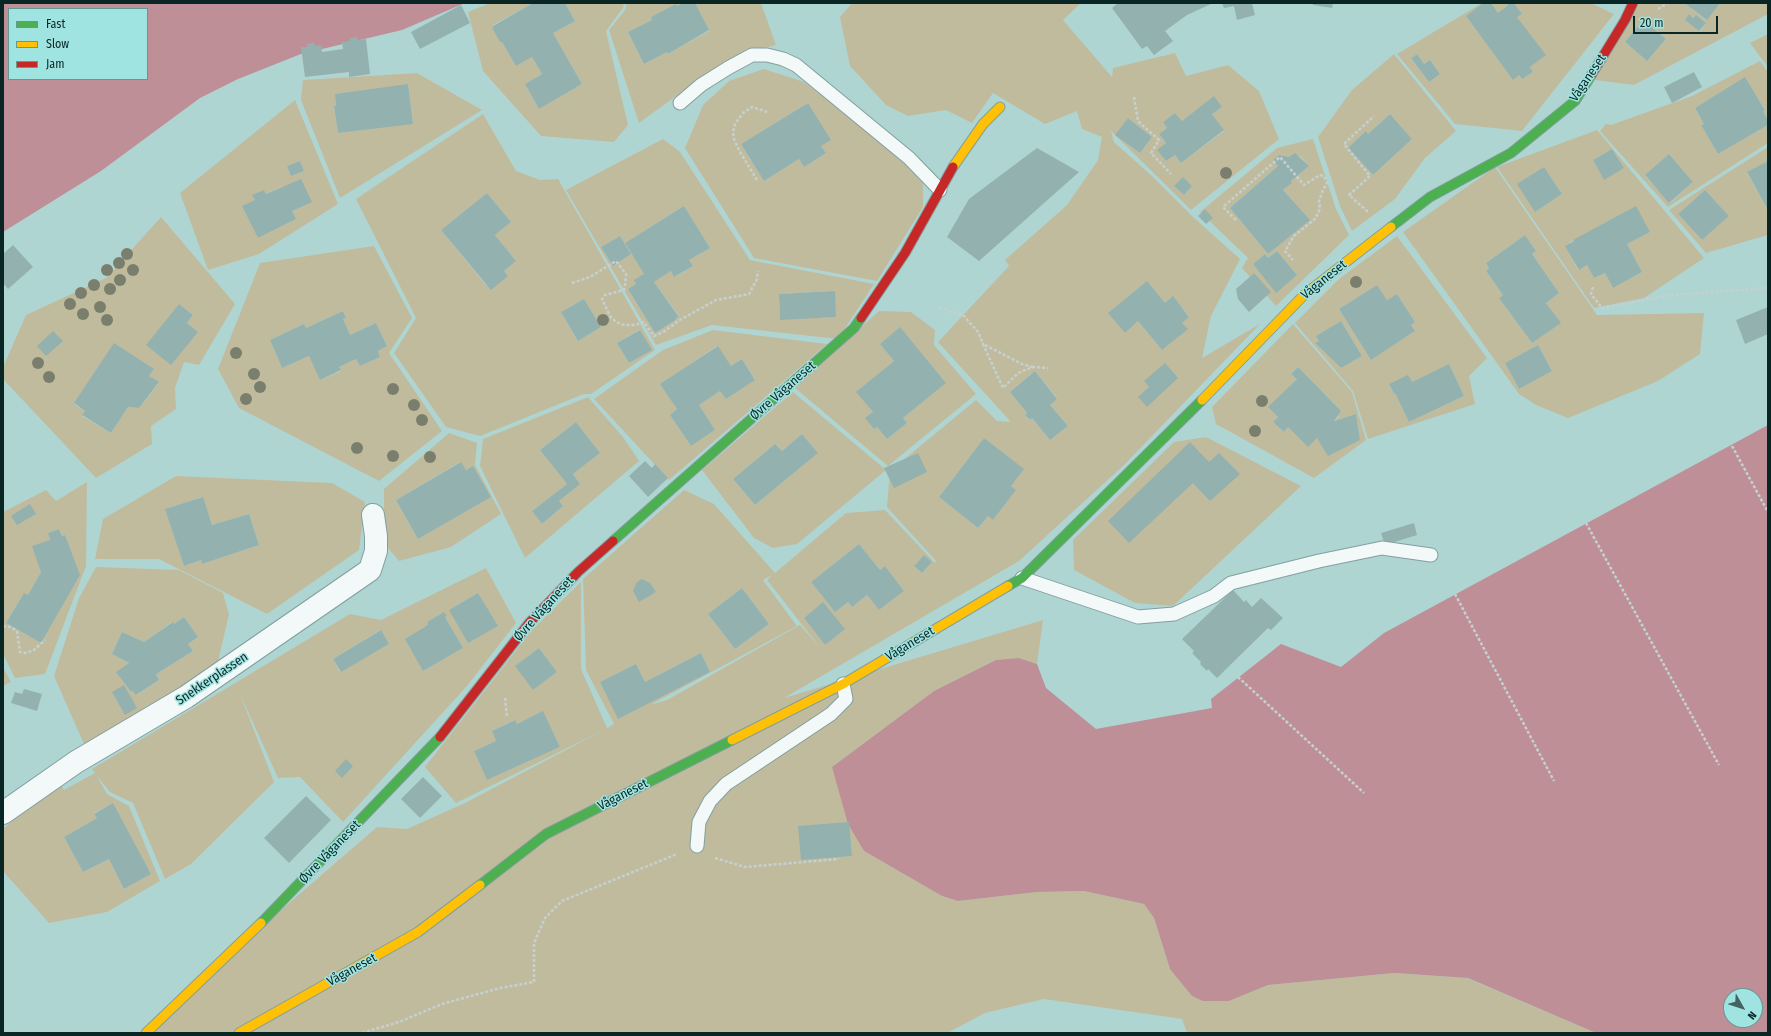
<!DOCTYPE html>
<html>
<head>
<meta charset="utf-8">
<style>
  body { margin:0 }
  #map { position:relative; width:1771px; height:1036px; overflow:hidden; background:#afd5d3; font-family:"Fira Sans Condensed",sans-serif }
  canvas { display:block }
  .frame { position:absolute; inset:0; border:4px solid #092524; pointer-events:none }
  .legend { position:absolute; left:8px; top:8px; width:140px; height:72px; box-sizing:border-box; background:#a0e4e1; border:1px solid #649895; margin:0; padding:5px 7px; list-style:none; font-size:12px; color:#092524 }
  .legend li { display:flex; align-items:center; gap:8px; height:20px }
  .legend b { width:20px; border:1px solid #649895 }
  .north { position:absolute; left:1723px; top:988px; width:40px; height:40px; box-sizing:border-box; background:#a0e4e1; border:1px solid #649895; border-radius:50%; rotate:129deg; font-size:11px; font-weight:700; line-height:16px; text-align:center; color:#092524 }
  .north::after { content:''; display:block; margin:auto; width:14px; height:18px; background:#436361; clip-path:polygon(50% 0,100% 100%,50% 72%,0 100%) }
  .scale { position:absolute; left:1633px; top:16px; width:85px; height:18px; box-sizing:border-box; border:2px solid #092524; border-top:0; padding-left:5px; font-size:12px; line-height:14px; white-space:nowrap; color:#092524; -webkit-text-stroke:3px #a0e4e1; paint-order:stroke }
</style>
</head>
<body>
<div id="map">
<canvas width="1771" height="1036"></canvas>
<div class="frame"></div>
<ul class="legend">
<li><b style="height:5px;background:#4caf50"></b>Fast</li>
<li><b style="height:5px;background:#ffc107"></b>Slow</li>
<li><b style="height:5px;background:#c62828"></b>Jam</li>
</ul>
<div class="north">N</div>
<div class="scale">20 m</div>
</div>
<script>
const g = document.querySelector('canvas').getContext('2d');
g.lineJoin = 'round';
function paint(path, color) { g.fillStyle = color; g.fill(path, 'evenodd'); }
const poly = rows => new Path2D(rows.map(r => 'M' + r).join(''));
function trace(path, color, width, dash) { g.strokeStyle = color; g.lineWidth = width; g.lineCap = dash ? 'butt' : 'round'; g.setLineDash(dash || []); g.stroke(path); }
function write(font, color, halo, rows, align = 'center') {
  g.font = font + ' "Fira Sans Condensed",sans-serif'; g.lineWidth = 3; g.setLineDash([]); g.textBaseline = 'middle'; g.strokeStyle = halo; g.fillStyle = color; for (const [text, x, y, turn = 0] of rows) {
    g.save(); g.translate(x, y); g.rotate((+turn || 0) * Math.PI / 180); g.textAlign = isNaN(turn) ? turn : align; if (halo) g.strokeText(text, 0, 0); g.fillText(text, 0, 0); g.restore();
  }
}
paint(poly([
  [490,3,533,3,493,25,494,27,492,28,500,42,502,42,516,66,532,57,542,74,525,84,539,109,582,84,553,33,575,21,565,3,624,3,623,8,606,31,628,125,614,142,541,136,483,71,468,12],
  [627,3,683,3,651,17,652,20,628,32,644,64,667,52,668,54,709,31,695,3,761,3,776,45,745,53,705,75,639,123,609,30,625,10],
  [852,3,1081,3,1063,20,1112,77,1113,68,1175,53,1186,76,1228,65,1259,91,1279,139,1191,210,1111,131,1114,142,1152,176,1192,216,1240,259,1211,316,1202,358,1260,324,1124,465,1019,561,784,698,1043,620,1037,664,1019,658,996,660,934,691,832,767,864,851,942,896,958,901,1037,892,1084,891,1144,904,1154,918,1170,969,1229,1001,1268,985,1394,973,1467,978,1596,1033,1187,1033,1182,1019,1044,999,985,1013,947,1033,139,1033,377,827,407,829,465,803,604,730,456,803,425,767,532,630,581,582,581,669,607,728,614,724,586,670,583,579,684,490,714,504,775,573,846,513,885,510,935,563,936,561,887,507,890,471,976,400,997,421,1011,422,938,342,1009,266,1005,260,1067,205,1098,160,1102,137,1082,129,1077,111,1045,124,993,93,972,123,946,110,908,116,886,105,850,66,840,17],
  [1214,97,1222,107,1212,114,1224,131,1181,163,1175,155,1166,161,1158,150,1166,143,1159,134,1167,128,1163,122,1175,113,1182,121],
  [1128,118,1152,137,1140,153,1116,135],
  [1183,178,1192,186,1184,195,1175,186],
  [1147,281,1165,303,1173,297,1189,316,1182,323,1187,329,1162,350,1138,321,1125,333,1109,313],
  [1035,371,1057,398,1050,405,1068,426,1050,440,1032,418,1029,420,1025,415,1027,413,1010,392],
  [984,438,1011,486,1016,490,993,520,988,516,978,528,939,497],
  [859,544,880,570,885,566,904,591,879,610,867,595,852,607,848,602,835,612,811,582],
  [924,555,932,562,922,573,914,566],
  [772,575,767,580,821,649,800,625,667,700,650,705,797,626,763,580],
  [742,588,769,624,735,649,708,614],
  [823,603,825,645,804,618],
  [539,648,557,672,533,690,516,666],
  [701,653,710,672,618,718,600,682,636,664,645,682],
  [543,712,560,747,487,780,474,751,496,741,492,731,514,720,517,724],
  [1482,3,1483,3,1466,16,1513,79,1519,75,1522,79,1533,72,1530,67,1545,55,1517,17,1521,14,1514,3,1591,3,1614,14,1522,131,1455,124,1397,54],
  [1417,54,1424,64,1430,60,1440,74,1429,82,1411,58],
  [1491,3,1508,3,1508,5,1498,13],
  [1639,3,1684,3,1706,20,1720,3,1768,3,1768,14,1634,85,1595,80],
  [1689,15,1693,18,1696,15,1706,23,1700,31,1685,20],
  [1643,20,1666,39,1647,61,1625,42],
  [1768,34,1768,67,1750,43],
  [1394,54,1456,131,1425,158,1395,199,1352,231,1340,206,1318,137,1352,90],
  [1390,114,1412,139,1373,175,1348,148,1366,132,1368,134],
  [1760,61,1768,72,1768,120,1763,111,1765,109,1745,78,1695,108,1704,124,1701,125,1718,154,1768,125,1768,143,1668,207,1600,131,1606,124,1611,125,1692,96],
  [1669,154,1693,182,1670,203,1645,176],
  [764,69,804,82,891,150,923,183,923,207,877,281,754,258,685,148,703,105,729,81],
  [808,103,830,140,821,146,826,153,804,167,799,159,764,181,741,144],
  [417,73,482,110,340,198,301,100,303,80],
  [408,85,413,123,338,133,334,106,336,106,335,94],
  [295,100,338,204,259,254,208,270,180,193],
  [300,161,304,171,291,176,287,166],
  [281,187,312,201,292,211,296,219,258,238,243,206,255,200,253,195,264,190,266,194],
  [483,114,516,171,540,180,558,179,655,350,591,394,584,394,480,436,446,427,394,353,416,318,356,199],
  [487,193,511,222,495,235,516,261,504,271,508,276,486,285,441,230],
  [584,299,601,327,578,341,561,312],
  [639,330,651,350,629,363,617,343],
  [1597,130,1704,258,1644,298,1594,308,1497,167],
  [1612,149,1623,168,1604,179,1593,160],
  [1544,167,1562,194,1535,212],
  [1650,232,1627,244,1642,272,1613,288,1605,273,1594,278,1587,265,1578,270,1566,246,1573,240],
  [663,139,680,152,750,260,874,284,838,339,712,325,656,345,566,190],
  [684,206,710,248,689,260,693,266,675,277,671,271,654,282,679,316,677,319,655,333,628,289,636,284,644,274,625,243],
  [620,236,631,254,613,266,601,247],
  [834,291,836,317,780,319,779,294],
  [1313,139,1336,209,1349,235,1276,306,1242,268,1248,258,1200,212,1277,148],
  [1279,155,1289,157,1300,156,1309,166,1291,181,1292,183,1283,190,1309,220,1268,254,1230,208,1278,166,1273,160],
  [1277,251,1297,275,1276,292,1253,264,1265,254,1268,258],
  [1768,147,1768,161,1747,173,1768,210,1768,235,1706,253,1669,210],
  [1705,190,1729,216,1702,240,1678,214],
  [1495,167,1597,315,1704,313,1700,354,1658,381,1568,418,1536,405,1519,394,1403,232],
  [1525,235,1536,251,1532,254,1559,293,1546,303,1560,323,1532,343,1499,298,1503,295,1486,271,1489,268,1486,263],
  [1538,345,1552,371,1519,389,1505,363],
  [161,217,235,304,199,365,184,362,175,388,176,409,151,426,152,444,96,478,3,379,3,367,26,315,106,278],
  [179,304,193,315,187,323,198,332,147,345],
  [154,369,149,376,159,383,139,408,128,407,111,433,82,416,85,411,74,404],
  [1397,236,1487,358,1469,376,1475,404,1368,439,1353,391,1295,323,1339,279],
  [1377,285,1387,300,1397,294,1415,322,1411,325,1415,331,1371,360,1339,309],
  [1341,321,1362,356,1341,368,1315,343,1319,341,1316,336],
  [1449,365,1464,396,1409,422,1395,393,1394,394,1389,385,1412,382],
  [374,246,412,318,389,353,442,431,379,481,239,408,218,369,260,263],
  [343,311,346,318,343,319,350,335,376,323,387,346,378,351,380,357,360,366,356,359,339,367,341,371,321,380,309,356,282,368,270,340,304,324,306,328],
  [879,311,911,312,935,330,934,345,976,394,888,466,795,388],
  [900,328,946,383,903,418,907,423,887,439,877,427,874,429,866,418,873,412,857,392,894,361,880,344],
  [1293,324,1352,392,1366,440,1314,478,1216,424,1212,407],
  [1298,367,1341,411,1337,415,1339,416,1334,421,1356,414,1360,440,1317,438,1288,427,1284,432,1273,422,1278,417,1269,407,1297,379,1291,374],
  [713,330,827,344,669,480,594,399,663,350],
  [717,346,731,366,742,359,755,379,726,399,720,391,699,405,715,430,691,446,670,415,677,409,661,384],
  [793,392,886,470,797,544,773,548,754,538,702,470],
  [802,434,818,453,755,505,733,479,775,444,782,451],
  [588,397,623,437,639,461,525,558,480,466,483,439],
  [576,422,600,453,573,474,580,484,559,501,563,506,542,524,532,511,567,484,540,450],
  [449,433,477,443,475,465,501,514,451,547,399,561,384,543,384,489],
  [460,462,466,470,473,466,490,497,418,539,396,500],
  [1206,437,1301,486,1173,606,1135,603,1074,570,1073,540,1174,442],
  [176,476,332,483,365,502,359,550,267,614,159,559,95,559,103,519],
  [202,497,212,525,249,514,259,545,202,564,201,560,184,566,166,509],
  [87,482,86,566,45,674,15,678,3,654,3,512,46,490,56,501],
  [59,529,62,536,65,535,79,575,41,643,6,623,24,593,28,595,41,572,50,540,48,533],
  [96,567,179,570,223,593,229,614,217,666,84,744,54,676,79,598],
  [184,617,198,637,188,644,193,651,158,673,156,675,159,680,137,695,133,691,131,692,117,672,129,663,112,654,122,632,144,642,172,622,174,624],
  [486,568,516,623,467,686,343,822,300,777,278,778,240,694,274,782,191,864,165,879,133,803,110,792,97,776,107,794,129,806,160,881,107,912,49,923,3,871,3,829,58,780,64,790,95,773,92,769,350,614,381,620],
  [478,593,497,626,449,610],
  [444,612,447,616,445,617,463,648,423,671,428,625,427,622],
  [380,630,389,644,340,672,333,659],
  [112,804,151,874,124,889,109,859,83,872,64,837,97,818,94,813],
  [3,667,11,682,3,686]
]), '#c1bb9e');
paint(poly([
  [3,3,465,3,402,30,301,54,238,79,200,98,101,171,3,232],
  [9,9,147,9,147,79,9,79],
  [1768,425,1768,1033,1596,1033,1468,978,1394,973,1268,985,1229,1001,1203,1001,1192,996,1170,969,1154,918,1144,904,1084,891,1037,892,958,901,942,896,864,851,848,824,832,767,934,691,996,660,1019,658,1037,664,1046,688,1096,729,1212,708,1211,699,1281,644,1341,667,1384,633],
  [1731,996,1755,996,1755,1020,1731,1020]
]), '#be8f96');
paint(poly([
  [533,3,565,3,575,21,553,33,582,84,539,109,525,84,542,74,532,57,516,66,502,42,500,42,492,28,494,27,493,26],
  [683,3,695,3,709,30,668,54,667,52,644,64,628,32,652,20,651,17,676,4,677,6],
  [1118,3,1213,3,1187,15,1165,31,1173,41,1154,55,1147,46,1142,49,1112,8],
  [1222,3,1252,3,1255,15,1237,20,1234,6,1224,8],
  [1313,3,1333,3,1332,8,1313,5],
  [1483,3,1491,3,1498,13,1508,5,1507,3,1514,3,1522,14,1517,17,1546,55,1530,67,1533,72,1522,79,1519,75,1513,80,1466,16],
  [1684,3,1720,3,1707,20],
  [461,5,470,23,420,49,411,32],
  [1689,14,1693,18,1696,15,1706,23,1699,31,1685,20],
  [1643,20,1666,39,1647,61,1625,42],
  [357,37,358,40,366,39,370,74,349,77,349,72,305,77,301,47,307,47,307,44,314,43,315,46,321,45,322,52,343,49,342,42,350,41,350,38],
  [1417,54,1424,64,1430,60,1440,74,1429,82,1411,58],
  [1694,72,1702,87,1672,103,1664,87],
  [1745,77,1765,110,1763,111,1768,120,1768,125,1718,154,1701,125,1704,124,1695,108],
  [408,84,413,124,338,133,334,106,336,106,335,94],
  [1214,96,1222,107,1212,114,1224,130,1181,163,1175,155,1166,161,1157,150,1166,143,1159,134,1167,128,1163,122,1175,113,1182,121],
  [808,103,831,140,821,146,826,153,804,167,799,159,764,181,741,144],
  [1390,114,1412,139,1373,175,1348,148,1366,131,1368,134],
  [1128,118,1152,137,1140,153,1115,135],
  [1037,148,1079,172,979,261,947,237,969,199],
  [1612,149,1624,168,1604,180,1593,160],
  [1295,153,1309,166,1291,181,1292,183,1283,190,1310,220,1268,254,1230,208,1278,166,1273,160,1279,155,1289,157],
  [1669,154,1693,182,1669,203,1645,175],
  [300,161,304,171,291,176,287,166],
  [1768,161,1768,210,1747,172],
  [1544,167,1562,194,1535,212,1517,184],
  [1183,177,1192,186,1184,195,1174,186],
  [301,179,312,202,292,211,296,219,258,238,242,206,255,200,252,195,264,190,266,194],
  [1705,190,1729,216,1702,240,1678,214],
  [487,193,511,222,495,235,516,261,504,271,508,276,491,290,441,230],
  [684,206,710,248,689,260,693,266,674,277,671,271,654,282,679,317,676,318,677,319,655,333,628,289,636,284,634,280,644,274,625,243],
  [1636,206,1650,232,1627,244,1642,272,1613,288,1605,273,1594,278,1587,265,1579,270,1565,246,1574,241,1573,240],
  [1205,209,1213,218,1206,224,1198,216],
  [1525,235,1536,251,1532,254,1559,293,1546,303,1561,323,1532,343,1499,298,1503,295,1486,271,1489,268,1486,263],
  [620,236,631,254,613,266,601,247],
  [13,245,33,267,8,289,3,283,3,254],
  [1277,251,1297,275,1276,293,1253,264,1265,254,1268,258],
  [1254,273,1271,292,1249,312,1238,299,1236,289],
  [1147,281,1165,303,1173,296,1189,317,1182,323,1188,329,1162,350,1138,321,1125,333,1108,313],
  [1377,285,1387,300,1397,294,1415,322,1411,325,1415,331,1371,360,1339,309],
  [835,291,836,317,780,320,779,294],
  [584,299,601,327,578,341,561,312],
  [179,304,193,315,187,323,198,332,171,365,146,345],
  [1768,307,1768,334,1745,344,1736,320],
  [343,311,346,318,343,319,350,335,376,323,387,346,378,351,380,357,360,366,356,359,339,367,341,370,320,380,309,356,282,368,270,340,304,324,306,328],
  [1341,321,1362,356,1341,368,1315,343,1319,341,1316,336],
  [900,327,946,383,903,418,907,423,887,439,877,427,874,429,865,418,873,412,856,392,894,361,880,344],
  [640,330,652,350,629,363,617,343],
  [53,331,63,341,46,356,37,346],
  [114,343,154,369,149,376,159,382,139,408,128,407,111,433,82,415,85,411,74,403],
  [1538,345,1552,371,1519,389,1505,363],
  [718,346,731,366,742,359,755,380,726,399,720,391,699,405,715,430,691,446,670,415,677,409,660,384],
  [1165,363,1178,378,1147,407,1138,397,1149,387,1144,381],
  [1449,364,1464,396,1409,422,1395,393,1394,394,1389,384,1408,375,1412,382],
  [1298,367,1341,411,1334,421,1356,414,1360,440,1328,456,1317,438,1308,447,1288,427,1284,432,1273,422,1278,417,1268,407,1297,379,1291,374],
  [1035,371,1057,399,1050,405,1068,426,1050,440,1032,418,1030,420,1025,415,1027,413,1010,392],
  [576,422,600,453,573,474,580,484,559,501,563,506,542,524,532,511,567,484,540,450],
  [802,434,818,453,755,505,733,479,775,444,782,451],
  [984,438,1024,469,1011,486,1016,490,993,520,988,516,978,528,939,497],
  [1190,442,1209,462,1219,453,1240,474,1210,501,1193,483,1129,543,1108,521],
  [918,453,927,472,894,488,884,468],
  [645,461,652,468,655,464,668,478,648,497,629,476],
  [461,462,466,470,473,466,491,497,418,539,396,500],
  [203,497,212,525,249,514,259,545,202,564,201,560,184,566,165,509],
  [30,504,36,514,17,525,11,516],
  [1414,523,1417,535,1385,545,1381,533],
  [59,529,62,536,65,535,80,575,41,643,6,623,24,593,28,595,41,572,32,546,50,540,48,533],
  [859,544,880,570,885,566,904,591,879,610,867,595,852,607,848,602,835,612,811,582],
  [924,555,932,562,922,573,914,566],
  [642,579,650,583,656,592,639,602,633,591,637,582],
  [742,588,769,624,735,649,708,614],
  [1233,590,1244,602,1246,600,1252,607,1261,598,1283,618,1271,630,1268,628,1217,678,1208,669,1207,671,1200,664,1201,662,1192,653,1194,651,1182,639],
  [478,593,498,626,468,643,449,610],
  [823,602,845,629,825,645,804,618],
  [444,612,447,616,445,617,463,648,423,671,405,639,428,625,427,622],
  [184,617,198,637,188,644,193,651,158,673,156,675,159,680,136,695,133,691,131,692,116,672,129,663,112,654,122,632,144,642,173,622,174,624],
  [381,630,389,644,341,672,333,659],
  [539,648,557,672,533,690,515,666],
  [701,653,710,672,618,719,600,682,636,664,645,682],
  [124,685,137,708,125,715,112,692],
  [24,689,42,694,37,711,11,703,15,692,22,694],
  [543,711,560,747,487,780,474,751,496,741,492,731,515,720,517,724],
  [346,759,353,766,342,778,335,771],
  [423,777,442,796,420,818,401,799],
  [306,796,331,820,289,863,264,838],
  [113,803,151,874,124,889,109,859,83,872,64,837,97,818,94,814],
  [849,822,852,856,801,860,798,826]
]), '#93b1af');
const lane = poly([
  [680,103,701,85,728,68,752,55,767,55,783,59,796,65,909,158,940,190],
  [1022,578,1138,617,1174,614,1214,596,1231,583,1319,561,1382,548,1431,555],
  [697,846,699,822,710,801,726,784,831,714,846,699,843,684]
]);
const street = poly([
  [3,813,76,762,186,697,370,570,376,551,376,536,373,515]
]);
const fast = poly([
  [1391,227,1430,197,1511,153,1575,101,1592,74],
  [613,541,854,328,861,318],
  [1008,586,1022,578,1202,400],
  [480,885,546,834,732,740],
  [261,923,440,737]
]);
const slow = poly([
  [953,167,983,124,1000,107],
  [1202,400,1305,294,1391,227],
  [732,740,843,684,1008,586],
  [146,1033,261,923],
  [239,1033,418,932,480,885]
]);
const jam = poly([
  [1592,74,1625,20,1633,3],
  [861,318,905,253,953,167],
  [440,737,530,622,578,572,613,541]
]);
trace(lane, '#819f9e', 15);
trace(street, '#819f9e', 24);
trace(fast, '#819f9e', 11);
trace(slow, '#819f9e', 11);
trace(jam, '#819f9e', 11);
trace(poly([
  [1658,9,1668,3],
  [1134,97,1138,121,1159,140,1151,153,1171,174],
  [757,180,739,150,734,139,733,132,735,124,743,113,752,107,767,112],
  [1368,211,1367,211,1349,195,1370,176,1344,144,1374,116],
  [1236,220,1223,207,1280,157,1304,185,1320,175,1324,176,1327,183,1323,190,1319,201,1320,209,1315,219,1294,236,1285,251,1293,260],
  [572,283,590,277,616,261,626,274,625,285,624,290,605,295,602,299,610,316,616,322,624,325,635,325,644,322,654,336,665,331,678,321,716,300,749,294,757,279,758,271],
  [1593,287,1591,294,1602,308,1672,295,1768,288],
  [939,308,963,315,978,332,983,344],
  [1033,367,1022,364,983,344,1003,388,1018,373,1033,367,1048,368],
  [1732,446,1768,512],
  [1586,523,1719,765],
  [1455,594,1554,781],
  [3,626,10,627,17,631,20,652,26,653,34,650,45,640],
  [1238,677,1364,793],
  [505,698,507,717],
  [715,858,745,867,839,859],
  [362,1033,399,1022,442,1004,500,988,534,982,534,943,545,918,562,901,677,854]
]), '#c5d1d0', 2.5, [3, 2]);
trace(lane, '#f3f9f8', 13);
trace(street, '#f3f9f8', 22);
trace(fast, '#4caf50', 9);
trace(slow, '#ffc107', 9);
trace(jam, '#c62828', 9);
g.fillStyle = '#7a7f6d';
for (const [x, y] of [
  [1226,173],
  [127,254],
  [119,263],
  [107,270],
  [133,270],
  [120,280],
  [1356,282],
  [94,285],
  [110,289],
  [81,293],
  [70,304],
  [100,307],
  [83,314],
  [107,320],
  [603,320],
  [236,353],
  [38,363],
  [254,374],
  [49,377],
  [260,387],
  [393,389],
  [246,399],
  [1262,401],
  [414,405],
  [422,420],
  [1255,431],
  [357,448],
  [393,456],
  [430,457]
]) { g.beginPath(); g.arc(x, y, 6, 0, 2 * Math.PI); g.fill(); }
write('13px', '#092524', '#a0e4e1', [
  ["Våganeset",1588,78,-56],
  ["Våganeset",1324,280,-39],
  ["Øvre Våganeset",783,391,-41],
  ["Øvre Våganeset",544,609,-48],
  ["Våganeset",910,644,-31],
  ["Snekkerplassen",212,679,-34],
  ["Våganeset",623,795,-27],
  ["Øvre Våganeset",330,852,-46],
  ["Våganeset",352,970,-29]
]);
</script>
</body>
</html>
